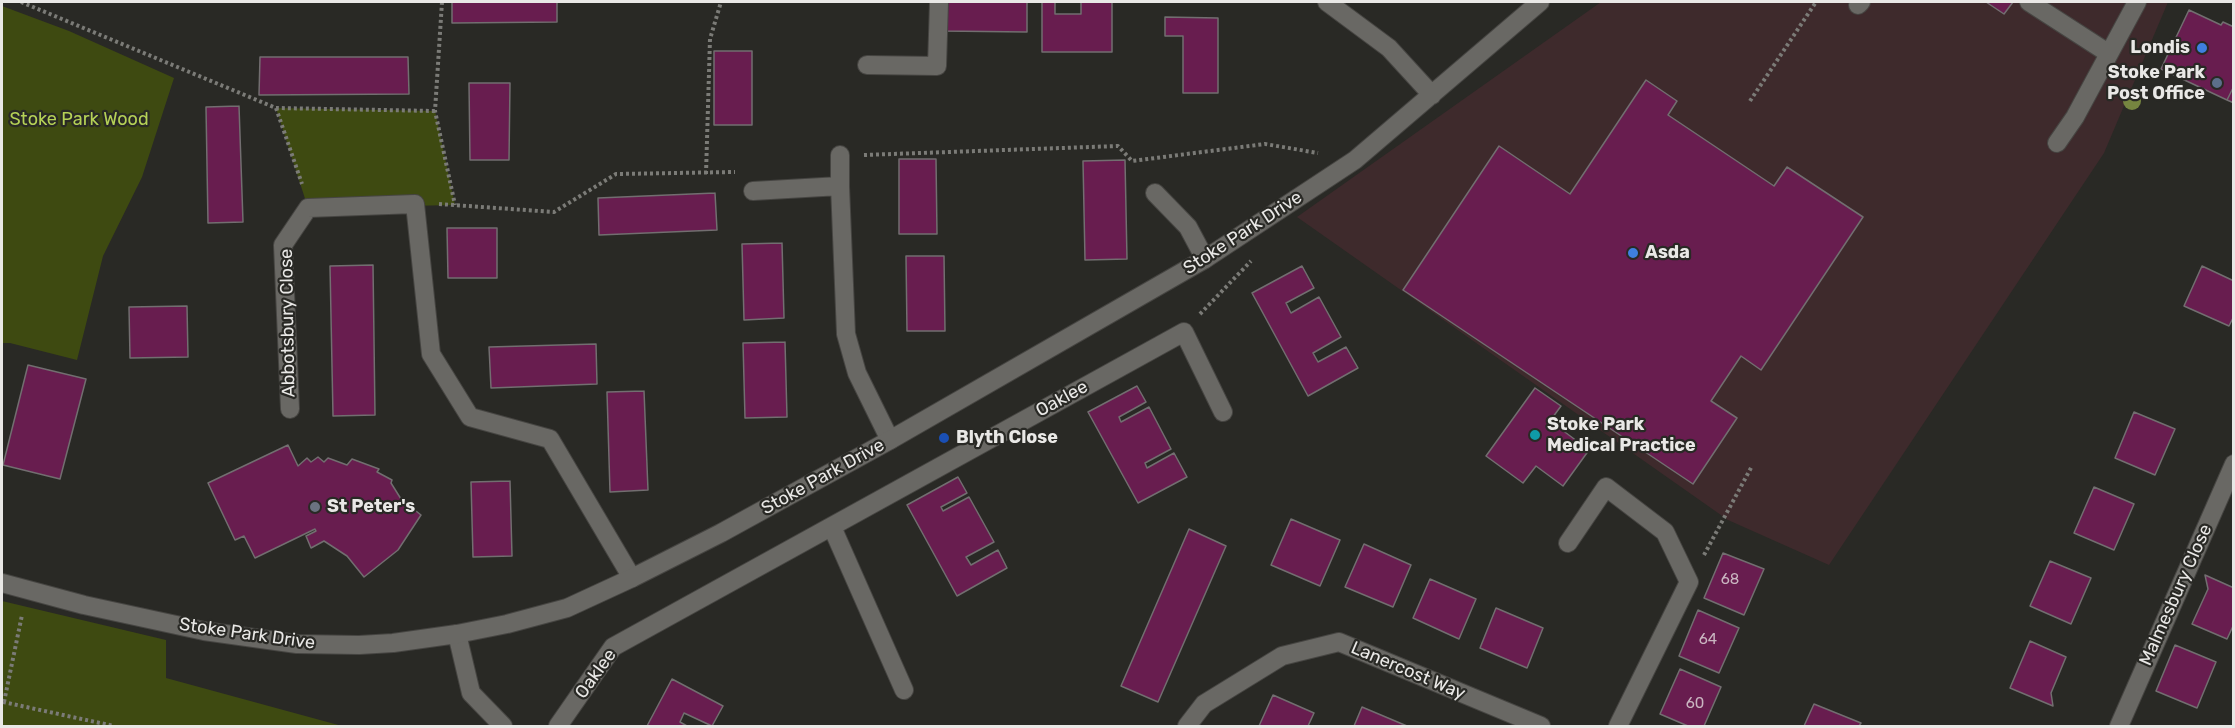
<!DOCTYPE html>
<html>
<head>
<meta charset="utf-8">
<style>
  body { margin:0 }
  #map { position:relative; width:2235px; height:728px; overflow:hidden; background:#292925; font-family:Rubik,sans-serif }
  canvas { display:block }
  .frame { position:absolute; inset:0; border:3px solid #e9e8e6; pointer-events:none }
</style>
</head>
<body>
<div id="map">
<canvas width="2235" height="728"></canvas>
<div class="frame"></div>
</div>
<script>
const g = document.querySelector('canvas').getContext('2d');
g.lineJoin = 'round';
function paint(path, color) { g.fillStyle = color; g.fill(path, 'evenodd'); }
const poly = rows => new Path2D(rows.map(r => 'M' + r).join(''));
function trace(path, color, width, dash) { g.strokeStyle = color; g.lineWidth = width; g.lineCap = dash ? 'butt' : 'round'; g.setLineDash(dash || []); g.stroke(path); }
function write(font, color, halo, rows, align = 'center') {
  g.font = font + ' Rubik,sans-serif'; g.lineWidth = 4.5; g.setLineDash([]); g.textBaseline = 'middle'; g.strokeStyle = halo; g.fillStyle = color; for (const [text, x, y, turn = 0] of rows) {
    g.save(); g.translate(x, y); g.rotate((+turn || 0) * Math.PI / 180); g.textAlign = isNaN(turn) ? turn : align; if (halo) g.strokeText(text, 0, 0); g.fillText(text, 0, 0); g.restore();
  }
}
paint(poly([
  [1601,2,2168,2,2104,153,1829,565,1728,520,1297,217]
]), '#3e2a2c');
paint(poly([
  [2,6,69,31,174,78,142,177,103,256,77,360,10,343,2,343],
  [276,108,435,111,455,205,308,208],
  [2,601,166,640,166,678,342,726,2,726]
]), '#3e4a11');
const building = poly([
  [452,2,557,2,557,22,452,23,452,2],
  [942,2,1027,2,1027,32,942,31,942,2],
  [1042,2,1055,2,1055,14,1081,14,1081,2,1112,2,1112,52,1042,52,1042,2],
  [1986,2,2013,2,2004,14,1986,2],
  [2189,10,2221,25,2223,22,2234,27,2234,86,2227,100,2161,69,2189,10],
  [1165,17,1218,18,1218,93,1183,93,1183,36,1165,36,1165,17],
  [714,51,752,51,752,125,714,125,714,51],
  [260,57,408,57,409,94,259,95,260,57],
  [1646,80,1677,101,1668,115,1774,186,1787,167,1863,217,1761,370,1741,356,1711,401,1737,418,1693,484,1403,290,1499,146,1570,194,1646,80],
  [469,83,510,83,509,160,470,160,469,83],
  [2234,86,2234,103,2227,100,2234,86],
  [239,106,243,222,208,223,206,107,239,106],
  [899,159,936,159,937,234,899,234,899,159],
  [1125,160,1127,259,1085,260,1083,161,1125,160],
  [715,193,717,230,599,235,598,198,715,193],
  [447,228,497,228,497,278,448,278,447,228],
  [782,243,784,318,744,320,742,244,782,243],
  [906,256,944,256,945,331,907,331,906,256],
  [373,265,375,415,333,416,330,266,373,265],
  [1302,266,1314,288,1286,303,1291,313,1319,297,1341,337,1313,353,1318,362,1346,347,1358,368,1308,396,1252,293,1302,266],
  [2202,266,2234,281,2234,316,2229,326,2184,306,2202,266],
  [187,306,188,357,130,358,129,307,187,306],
  [785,342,787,417,745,418,743,343,785,342],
  [596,344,597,384,491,388,489,347,596,344],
  [28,365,86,379,60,479,3,465,28,365],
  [1137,386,1146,402,1119,417,1121,422,1149,407,1171,449,1145,463,1147,468,1174,453,1187,477,1138,503,1088,412,1137,386],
  [1535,388,1561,406,1550,421,1589,450,1563,486,1536,466,1523,483,1486,456,1535,388],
  [644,391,648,490,610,492,607,392,644,391],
  [2134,412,2175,429,2155,475,2115,458,2134,412],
  [288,445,298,466,307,458,311,462,318,457,324,462,328,458,347,465,352,459,379,469,377,472,392,480,391,483,401,499,421,515,398,550,364,577,347,556,324,541,311,548,306,536,316,531,315,529,255,558,244,536,235,540,208,483,288,445],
  [958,477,967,493,941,507,943,511,969,497,994,542,966,557,971,565,998,550,1007,568,957,596,907,505,958,477],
  [510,481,512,556,473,557,471,482,510,481],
  [2094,487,2134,504,2114,550,2074,533,2094,487],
  [1291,519,1340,540,1320,586,1271,565,1291,519],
  [1189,529,1226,546,1158,702,1121,686,1189,529],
  [1364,544,1411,565,1393,607,1345,587,1364,544],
  [1723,553,1764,569,1744,615,1704,598,1723,553],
  [2050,561,2091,578,2071,624,2030,606,2050,561],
  [2205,575,2234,588,2234,624,2227,639,2192,624,2208,589,2205,575],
  [1430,579,1476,599,1459,639,1413,618,1430,579],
  [1496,608,1543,628,1527,668,1480,648,1496,608],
  [1698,610,1739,628,1719,673,1679,656,1698,610],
  [2030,641,2066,657,2051,693,2053,706,2010,688,2030,641],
  [2175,645,2216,662,2197,708,2156,691,2175,645],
  [1680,669,1721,687,1704,726,1688,726,1660,714,1680,669],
  [672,679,723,706,712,726,684,713,680,722,687,726,647,726,672,679],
  [1273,695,1314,713,1308,726,1259,726,1273,695],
  [1814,704,1861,723,1859,726,1804,726,1814,704],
  [1362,707,1407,726,1354,726,1362,707]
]);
paint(building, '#681d4f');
trace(building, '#726e70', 1.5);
const lane = poly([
  [2029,2,2108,53],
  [1858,5,1861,2],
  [867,65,937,66,939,2],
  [2057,143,2075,117,2137,2],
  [1568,543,1606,487,1665,532,1689,582,1618,726]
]);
const street = poly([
  [840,186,840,155],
  [753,191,840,186,846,334,857,373,890,440],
  [1155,193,1188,227,1205,259],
  [290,409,283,245,308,208,415,204,431,354,470,417,550,439,632,578],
  [832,527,904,690],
  [457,634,471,693,503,726],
  [558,726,613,647,1184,332,1223,412],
  [1187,726,1204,704,1282,656,1339,642,1541,726],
  [2119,726,2234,464]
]);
const secondary = poly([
  [1327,2,1389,48,1432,95],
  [2,583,84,605,204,631,297,644,359,645,393,643,457,634,507,624,567,608,632,578,721,533,890,440,1205,259,1355,160,1540,2]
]);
trace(lane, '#464542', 20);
trace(street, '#464542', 20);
trace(secondary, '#464542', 20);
trace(poly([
  [21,2,276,108,435,111],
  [442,2,435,111,455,205],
  [1750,101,1816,2],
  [276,108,302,184],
  [864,155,1118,146,1132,161,1265,144,1318,153],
  [706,174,710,39,721,2],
  [439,204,554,212,616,174,735,172],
  [1200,314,1251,261],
  [1704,555,1752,466],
  [3,702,114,726],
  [4,702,22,615]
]), '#7b7b77', 4, [3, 3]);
trace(lane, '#696864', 18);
trace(street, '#696864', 18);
trace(secondary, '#696864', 18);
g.fillStyle = '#768540';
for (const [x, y] of [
  [2132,101]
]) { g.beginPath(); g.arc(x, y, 9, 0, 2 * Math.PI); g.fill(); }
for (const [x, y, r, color] of [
  [2202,48,6,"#3f7fe0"],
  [2217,83,6,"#5c6f8a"],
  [1633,253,6,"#3f7fe0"],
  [1535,435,6,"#0f9aa8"],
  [944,438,6,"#1a4fb4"],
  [315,507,6,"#6b7280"]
]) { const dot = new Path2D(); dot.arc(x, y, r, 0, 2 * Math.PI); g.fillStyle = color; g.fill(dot); trace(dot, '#292925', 2); }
write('15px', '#c9b5c0', null, [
  ["68",1730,580],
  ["64",1708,640],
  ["60",1695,704]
]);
write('bold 18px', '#e9e8e6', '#292925', [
  ["Londis",2190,48,"right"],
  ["Stoke Park",2205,73,"right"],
  ["Post Office",2205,94,"right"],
  ["Asda",1645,253],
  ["Stoke Park",1547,425],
  ["Medical Practice",1547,446],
  ["Blyth Close",956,438],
  ["St Peter's",327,507]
], 'left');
write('18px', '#b5d156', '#292925', [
  ["Stoke Park Wood",79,120]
]);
write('18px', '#e9e8e6', '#292925', [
  ["Stoke Park Drive",1243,233,-33],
  ["Abbotsbury Close",288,323,-91],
  ["Oaklee",1062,399,-29],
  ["Stoke Park Drive",823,477,-29],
  ["Malmesbury Close",2176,595,-66],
  ["Stoke Park Drive",247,634,8],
  ["Lanercost Way",1408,671,23],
  ["Oaklee",596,674,-54]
]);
</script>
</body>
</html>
